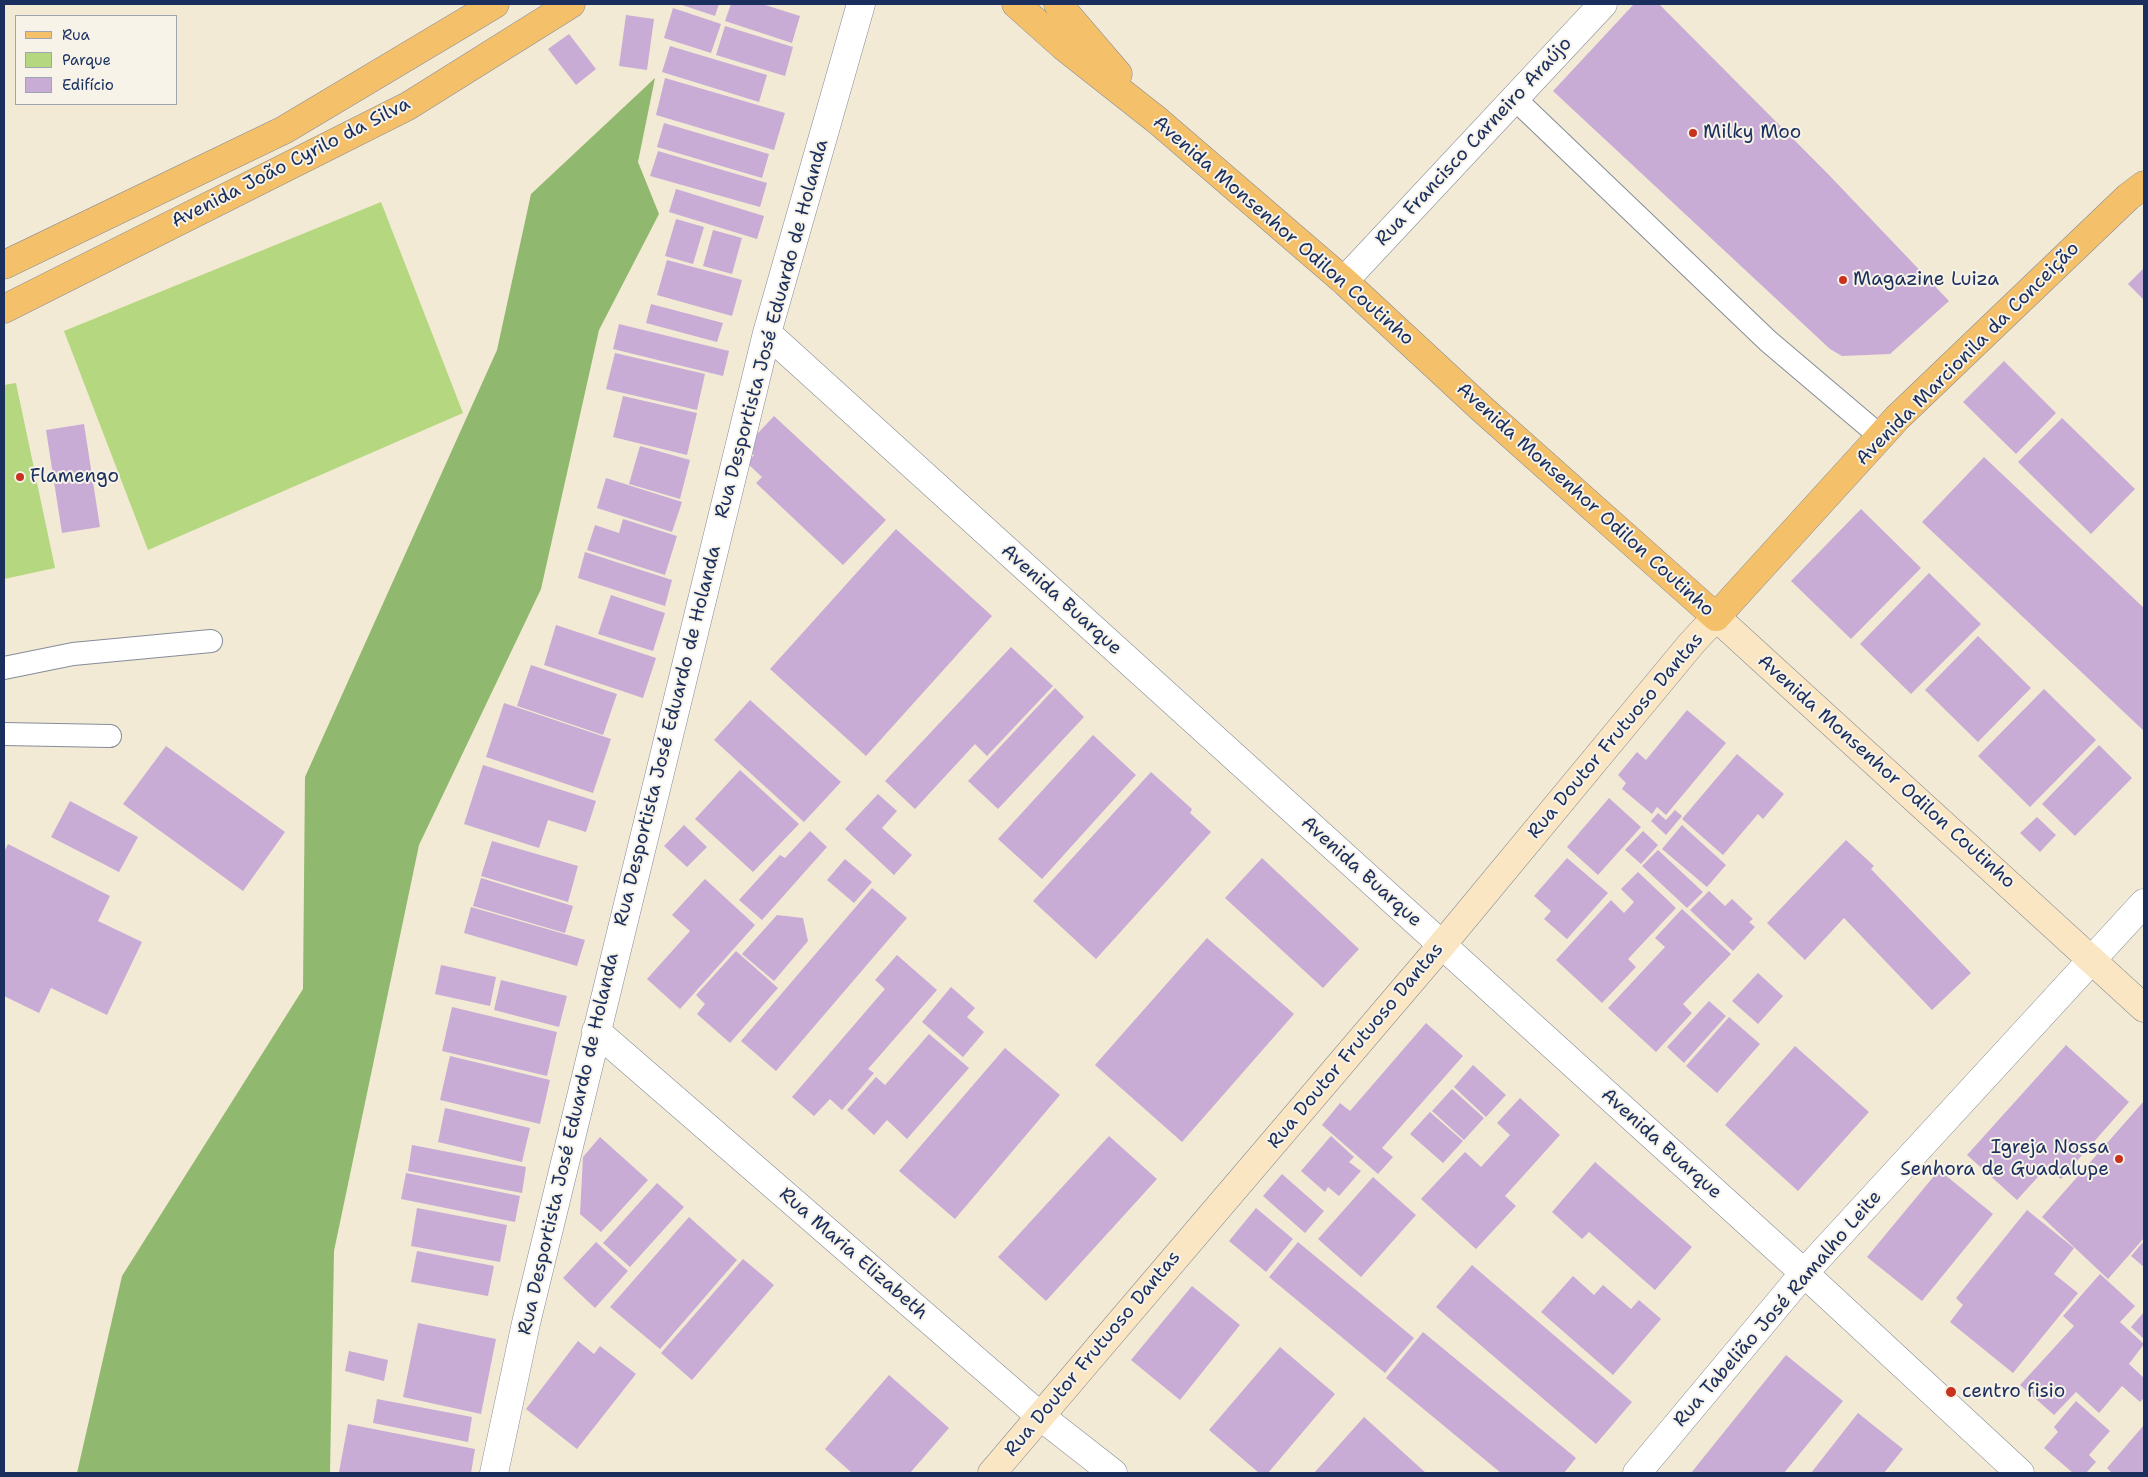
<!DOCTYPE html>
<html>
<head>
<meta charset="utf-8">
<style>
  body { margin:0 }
  #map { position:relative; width:2148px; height:1477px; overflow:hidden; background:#f2ead4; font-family:"Shantell Sans",sans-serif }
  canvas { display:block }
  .frame { position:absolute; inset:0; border:5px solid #1b2f5e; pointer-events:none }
  .legend { position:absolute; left:15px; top:15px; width:162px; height:90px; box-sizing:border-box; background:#f7f3e8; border:1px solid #9fa5b1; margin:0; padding:6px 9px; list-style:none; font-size:15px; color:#1b2f5e }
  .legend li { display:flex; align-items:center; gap:10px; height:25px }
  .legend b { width:25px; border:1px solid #9fa5b1 }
</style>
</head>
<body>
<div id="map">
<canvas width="2148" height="1477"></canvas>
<div class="frame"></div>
<ul class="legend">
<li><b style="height:6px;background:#f4c16a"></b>Rua</li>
<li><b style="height:14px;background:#b5d77f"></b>Parque</li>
<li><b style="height:14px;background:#c8acd6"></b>Edifício</li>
</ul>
</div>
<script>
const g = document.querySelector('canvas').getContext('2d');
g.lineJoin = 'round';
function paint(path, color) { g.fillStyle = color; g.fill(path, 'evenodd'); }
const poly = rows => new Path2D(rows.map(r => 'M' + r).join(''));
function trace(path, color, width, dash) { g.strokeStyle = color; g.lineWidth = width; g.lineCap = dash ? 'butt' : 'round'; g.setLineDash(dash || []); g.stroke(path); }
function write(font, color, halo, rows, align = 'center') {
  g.font = font + ' "Shantell Sans",sans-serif'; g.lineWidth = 4; g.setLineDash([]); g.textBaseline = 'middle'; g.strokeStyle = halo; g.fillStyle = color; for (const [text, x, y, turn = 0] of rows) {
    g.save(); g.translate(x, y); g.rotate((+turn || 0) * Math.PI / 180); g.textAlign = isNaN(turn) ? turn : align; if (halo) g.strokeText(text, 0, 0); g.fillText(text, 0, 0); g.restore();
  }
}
paint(poly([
  [381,202,463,413,148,550,64,331],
  [16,383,55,568,4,579,4,385]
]), '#b5d77f');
paint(poly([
  [655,78,638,162,659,214,599,330,541,589,419,845,334,1251,330,1473,77,1473,122,1276,303,989,305,777,497,350,531,194]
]), '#90b86e');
paint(poly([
  [679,4,719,4,715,16],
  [731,4,762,4,800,16,792,43,725,21],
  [1634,4,1659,4,1829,175,1949,301,1890,354,1842,356,1830,349,1553,91],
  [673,8,721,24,711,53,664,38],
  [626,15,654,19,647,70,619,66],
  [725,26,793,47,785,76,716,55],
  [569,34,596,69,576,85,548,49],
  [670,46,767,75,759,102,662,72],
  [665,78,785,113,774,150,656,115],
  [664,123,769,154,762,178,657,147],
  [658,151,767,183,760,207,650,176],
  [676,189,764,216,757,239,669,212],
  [676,219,704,227,693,264,665,256],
  [713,230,742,238,732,274,703,266],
  [667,260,742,280,732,316,657,295],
  [2144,268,2144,300,2128,284],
  [651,304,723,323,717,342,646,323],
  [619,324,729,351,723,376,613,349],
  [615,353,705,374,697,410,606,389],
  [2004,361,2056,413,2016,454,1963,402],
  [623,396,697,413,687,455,613,437],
  [774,416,886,520,843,565,756,483,762,477,747,463,754,455,745,447],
  [2062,418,2135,489,2091,534,2018,462],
  [84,424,100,527,62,533,46,430],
  [640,446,690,460,680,499,629,484],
  [1984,457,2144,608,2144,731,1922,522],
  [606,478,682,502,672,532,597,508],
  [1861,509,1921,568,1851,639,1791,581],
  [623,519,677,536,665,575,587,550,595,525,619,533],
  [896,529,992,616,866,756,770,669],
  [585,552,672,580,665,606,578,578],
  [1929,573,1981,624,1911,694,1860,644],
  [611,595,665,613,653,651,598,634],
  [556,625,656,658,643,698,544,665],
  [1978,636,2031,688,1978,742,1925,690],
  [1011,647,1053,686,987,756,975,744,915,809,885,781],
  [531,665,617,694,603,735,517,706],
  [1055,688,1084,717,998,809,968,781],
  [2044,689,2096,740,2030,807,1978,756],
  [750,700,841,782,804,822,714,740],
  [504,703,611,739,593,793,486,757],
  [1687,710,1726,743,1666,815,1657,807,1652,814,1622,789,1626,783,1618,775,1637,752,1646,760],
  [1093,735,1136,775,1042,879,998,839],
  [2099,745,2132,778,2075,836,2042,804],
  [166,746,285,832,243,891,123,804],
  [1737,754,1784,794,1763,819,1758,814,1723,855,1682,819],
  [483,765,596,801,586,832,548,820,539,848,464,824],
  [740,770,799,824,753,872,695,819],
  [1151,772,1192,809,1190,813,1211,832,1096,959,1033,901],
  [878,794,897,811,882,828,912,855,894,875,845,829],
  [1609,798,1641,827,1598,875,1567,847],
  [70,801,138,837,119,872,51,837],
  [1675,810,1682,816,1666,835,1651,821,1658,813,1666,820],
  [2037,817,2056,835,2040,852,2020,833],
  [684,825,707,847,687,867,664,846],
  [1682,825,1726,865,1707,887,1662,849],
  [810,831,827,847,762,920,739,900,780,855,785,858],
  [1643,831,1658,845,1641,864,1625,850],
  [1846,840,1874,866,1871,869,1971,973,1932,1010,1844,918,1805,960,1767,923],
  [492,841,578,866,568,902,481,876],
  [8,844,110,896,98,921,142,942,107,1015,51,988,39,1013,4,996,4,852],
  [1658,850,1703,892,1687,908,1642,866],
  [1262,858,1359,949,1323,988,1225,898],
  [1567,858,1608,893,1567,939,1544,919,1551,911,1534,896],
  [845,859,872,882,854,903,827,880],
  [1638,872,1676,908,1628,959,1636,967,1602,1003,1556,960,1611,900,1624,913,1634,902,1621,889],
  [481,878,573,906,565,933,473,906],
  [705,879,755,925,680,1009,647,979,690,931,672,915],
  [872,888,907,918,776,1071,741,1041],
  [1709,891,1725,906,1732,899,1753,919,1749,922,1755,927,1733,951,1690,910],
  [471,907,585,940,577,966,464,933],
  [1682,909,1731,954,1683,1004,1692,1013,1656,1052,1608,1008,1665,947,1655,938],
  [777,915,803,918,808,941,774,981,742,954],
  [1207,938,1294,1014,1182,1142,1095,1065],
  [736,951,778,988,730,1043,697,1014,705,1004,696,995],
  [897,955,937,990,868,1069,874,1073,842,1110,830,1099,814,1116,792,1097,885,989,875,980],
  [441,965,496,977,490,1006,435,994],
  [1758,973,1783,996,1758,1024,1732,1001],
  [501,980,567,996,559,1027,494,1010],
  [951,987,975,1008,967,1017,984,1032,963,1057,922,1022],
  [1709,1001,1726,1016,1684,1063,1667,1047],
  [452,1007,557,1032,547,1076,442,1051],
  [1729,1017,1760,1044,1717,1093,1686,1066],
  [1426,1023,1463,1056,1382,1148,1393,1157,1378,1174,1322,1125,1340,1103,1350,1111],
  [929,1034,969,1068,907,1139,887,1120,874,1135,847,1110,876,1077,885,1085],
  [2066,1045,2129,1102,2061,1179,2047,1167,2017,1200,1967,1155],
  [1795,1046,1869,1112,1798,1191,1725,1125],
  [1005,1048,1060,1095,955,1219,899,1171],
  [450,1056,550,1080,540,1124,440,1100],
  [1473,1065,1506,1095,1486,1117,1454,1087],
  [1452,1089,1484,1118,1464,1140,1432,1111],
  [1520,1098,1560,1135,1505,1196,1516,1206,1476,1249,1421,1199,1465,1152,1481,1167,1510,1135,1497,1123],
  [2144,1101,2144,1238,2108,1279,2042,1217],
  [445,1108,530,1128,522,1162,438,1142],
  [1430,1112,1463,1141,1443,1163,1410,1134],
  [1109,1136,1157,1179,1046,1301,998,1257],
  [1331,1136,1354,1157,1349,1162,1361,1171,1339,1196,1328,1187,1325,1192,1301,1171],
  [600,1137,648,1180,601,1232,580,1214,583,1157],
  [412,1145,526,1167,522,1193,408,1171],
  [1595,1162,1692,1247,1655,1290,1589,1232,1582,1239,1552,1212],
  [1939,1170,1993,1214,1922,1301,1867,1257],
  [406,1173,520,1196,515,1222,401,1199],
  [1282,1174,1324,1211,1305,1233,1263,1196],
  [1373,1177,1416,1215,1361,1277,1318,1239],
  [657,1183,684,1207,630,1267,603,1243],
  [417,1208,507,1225,500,1262,411,1246],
  [1256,1208,1293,1239,1266,1272,1229,1241],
  [2027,1210,2074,1248,2054,1274,2078,1293,2013,1373,1950,1322,1963,1305,1956,1298],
  [689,1217,737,1260,660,1349,610,1307],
  [2144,1241,2144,1267,2131,1256],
  [596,1242,628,1271,595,1308,563,1278],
  [1298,1242,1414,1338,1385,1373,1269,1277],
  [417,1251,494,1266,488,1296,411,1282],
  [743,1259,774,1285,692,1380,661,1353],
  [1472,1265,1632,1402,1596,1444,1436,1307],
  [2100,1274,2135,1306,2120,1322,2144,1344,2129,1364,2144,1378,2144,1398,2140,1402,2122,1386,2099,1413,2076,1392,2054,1415,2020,1385,2074,1326,2063,1316],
  [1573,1276,1594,1295,1603,1285,1631,1309,1639,1300,1661,1319,1613,1375,1541,1312],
  [1192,1286,1240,1325,1180,1400,1131,1360],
  [2144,1312,2144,1339,2131,1327],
  [418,1323,496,1339,481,1414,403,1397],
  [1423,1332,1576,1458,1564,1473,1501,1473,1386,1378],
  [578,1341,594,1354,600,1346,636,1374,577,1449,526,1409],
  [1280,1347,1335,1394,1268,1473,1259,1473,1209,1430],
  [349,1351,388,1360,384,1381,345,1371],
  [1786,1355,1843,1401,1784,1473,1691,1473],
  [889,1375,949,1428,910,1473,852,1473,825,1449],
  [377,1399,472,1417,468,1442,373,1423],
  [2076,1401,2110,1431,2089,1455,2096,1462,2086,1473,2073,1473,2044,1448,2058,1432,2054,1427],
  [1858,1413,1903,1449,1884,1473,1811,1473],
  [1364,1417,1426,1473,1314,1473],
  [348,1424,475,1449,471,1473,339,1472],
  [2144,1425,2144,1473,2112,1473,2107,1468]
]), '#c8acd6');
const service = poly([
  [1514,98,1768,341,1880,436],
  [4,668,73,654,211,641],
  [4,734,110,736]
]);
const minor = poly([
  [767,333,1804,1273,2020,1473],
  [596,1031,1040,1416,1113,1473],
  [494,1473,526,1323,767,333,861,4],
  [1637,1473,1804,1273,2144,903]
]);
const tertiary = poly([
  [1344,281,1603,4]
]);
const secondary = poly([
  [992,1473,1441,946,1691,644,1716,617,2144,1008]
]);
const primary = poly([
  [1016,4,1063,46,1158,121,1344,281,1481,408,1716,617,1897,418,2128,197,2144,185],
  [1058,4,1118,74],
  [4,265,284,130,495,4],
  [4,309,408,106,571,4]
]);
trace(service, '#868c99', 24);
trace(minor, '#868c99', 29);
trace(tertiary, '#868c99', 29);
trace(secondary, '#868c99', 29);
trace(primary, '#868c99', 29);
trace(service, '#fff', 22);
trace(minor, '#fff', 28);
trace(tertiary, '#fff', 28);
trace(secondary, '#fbe6c3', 28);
trace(primary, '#f4c16a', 28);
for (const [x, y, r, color] of [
  [1693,133,5,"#c8321e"],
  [1843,280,5,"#c8321e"],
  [20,477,5,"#c8321e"],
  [2119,1159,5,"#c8321e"],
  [1951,1392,6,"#c8321e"]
]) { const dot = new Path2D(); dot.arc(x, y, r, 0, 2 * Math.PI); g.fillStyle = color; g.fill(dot); trace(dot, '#f7f3e8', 2); }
write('19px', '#1b2f5e', '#f7f3e8', [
  ["Milky Moo",1703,133],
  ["Magazine Luiza",1853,280],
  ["Flamengo",30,477],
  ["Igreja Nossa",2109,1148,"right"],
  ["Senhora de Guadalupe",2109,1170,"right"],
  ["centro fisio",1962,1392]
], 'left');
write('19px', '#1b2f5e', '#f7f3e8', [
  ["Rua Francisco Carneiro Araújo",1474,142,-47],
  ["Avenida João Cyrilo da Silva",291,163,-27],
  ["Avenida Monsenhor Odilon Coutinho",1283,231,41],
  ["Rua Desportista José Eduardo de Holanda",772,329,-75],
  ["Avenida Marcionila da Conceição",1968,354,-45],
  ["Avenida Monsenhor Odilon Coutinho",1585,500,42],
  ["Avenida Buarque",1061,600,42],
  ["Rua Desportista José Eduardo de Holanda",668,736,-76],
  ["Rua Doutor Frutuoso Dantas",1616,736,-50],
  ["Avenida Monsenhor Odilon Coutinho",1886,772,42],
  ["Avenida Buarque",1361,872,42],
  ["Rua Doutor Frutuoso Dantas",1356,1046,-50],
  ["Rua Desportista José Eduardo de Holanda",569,1144,-77],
  ["Avenida Buarque",1661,1144,42],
  ["Rua Maria Elizabeth",853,1254,41],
  ["Rua Tabelião José Ramalho Leite",1778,1309,-49],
  ["Rua Doutor Frutuoso Dantas",1093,1354,-50]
]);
</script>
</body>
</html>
